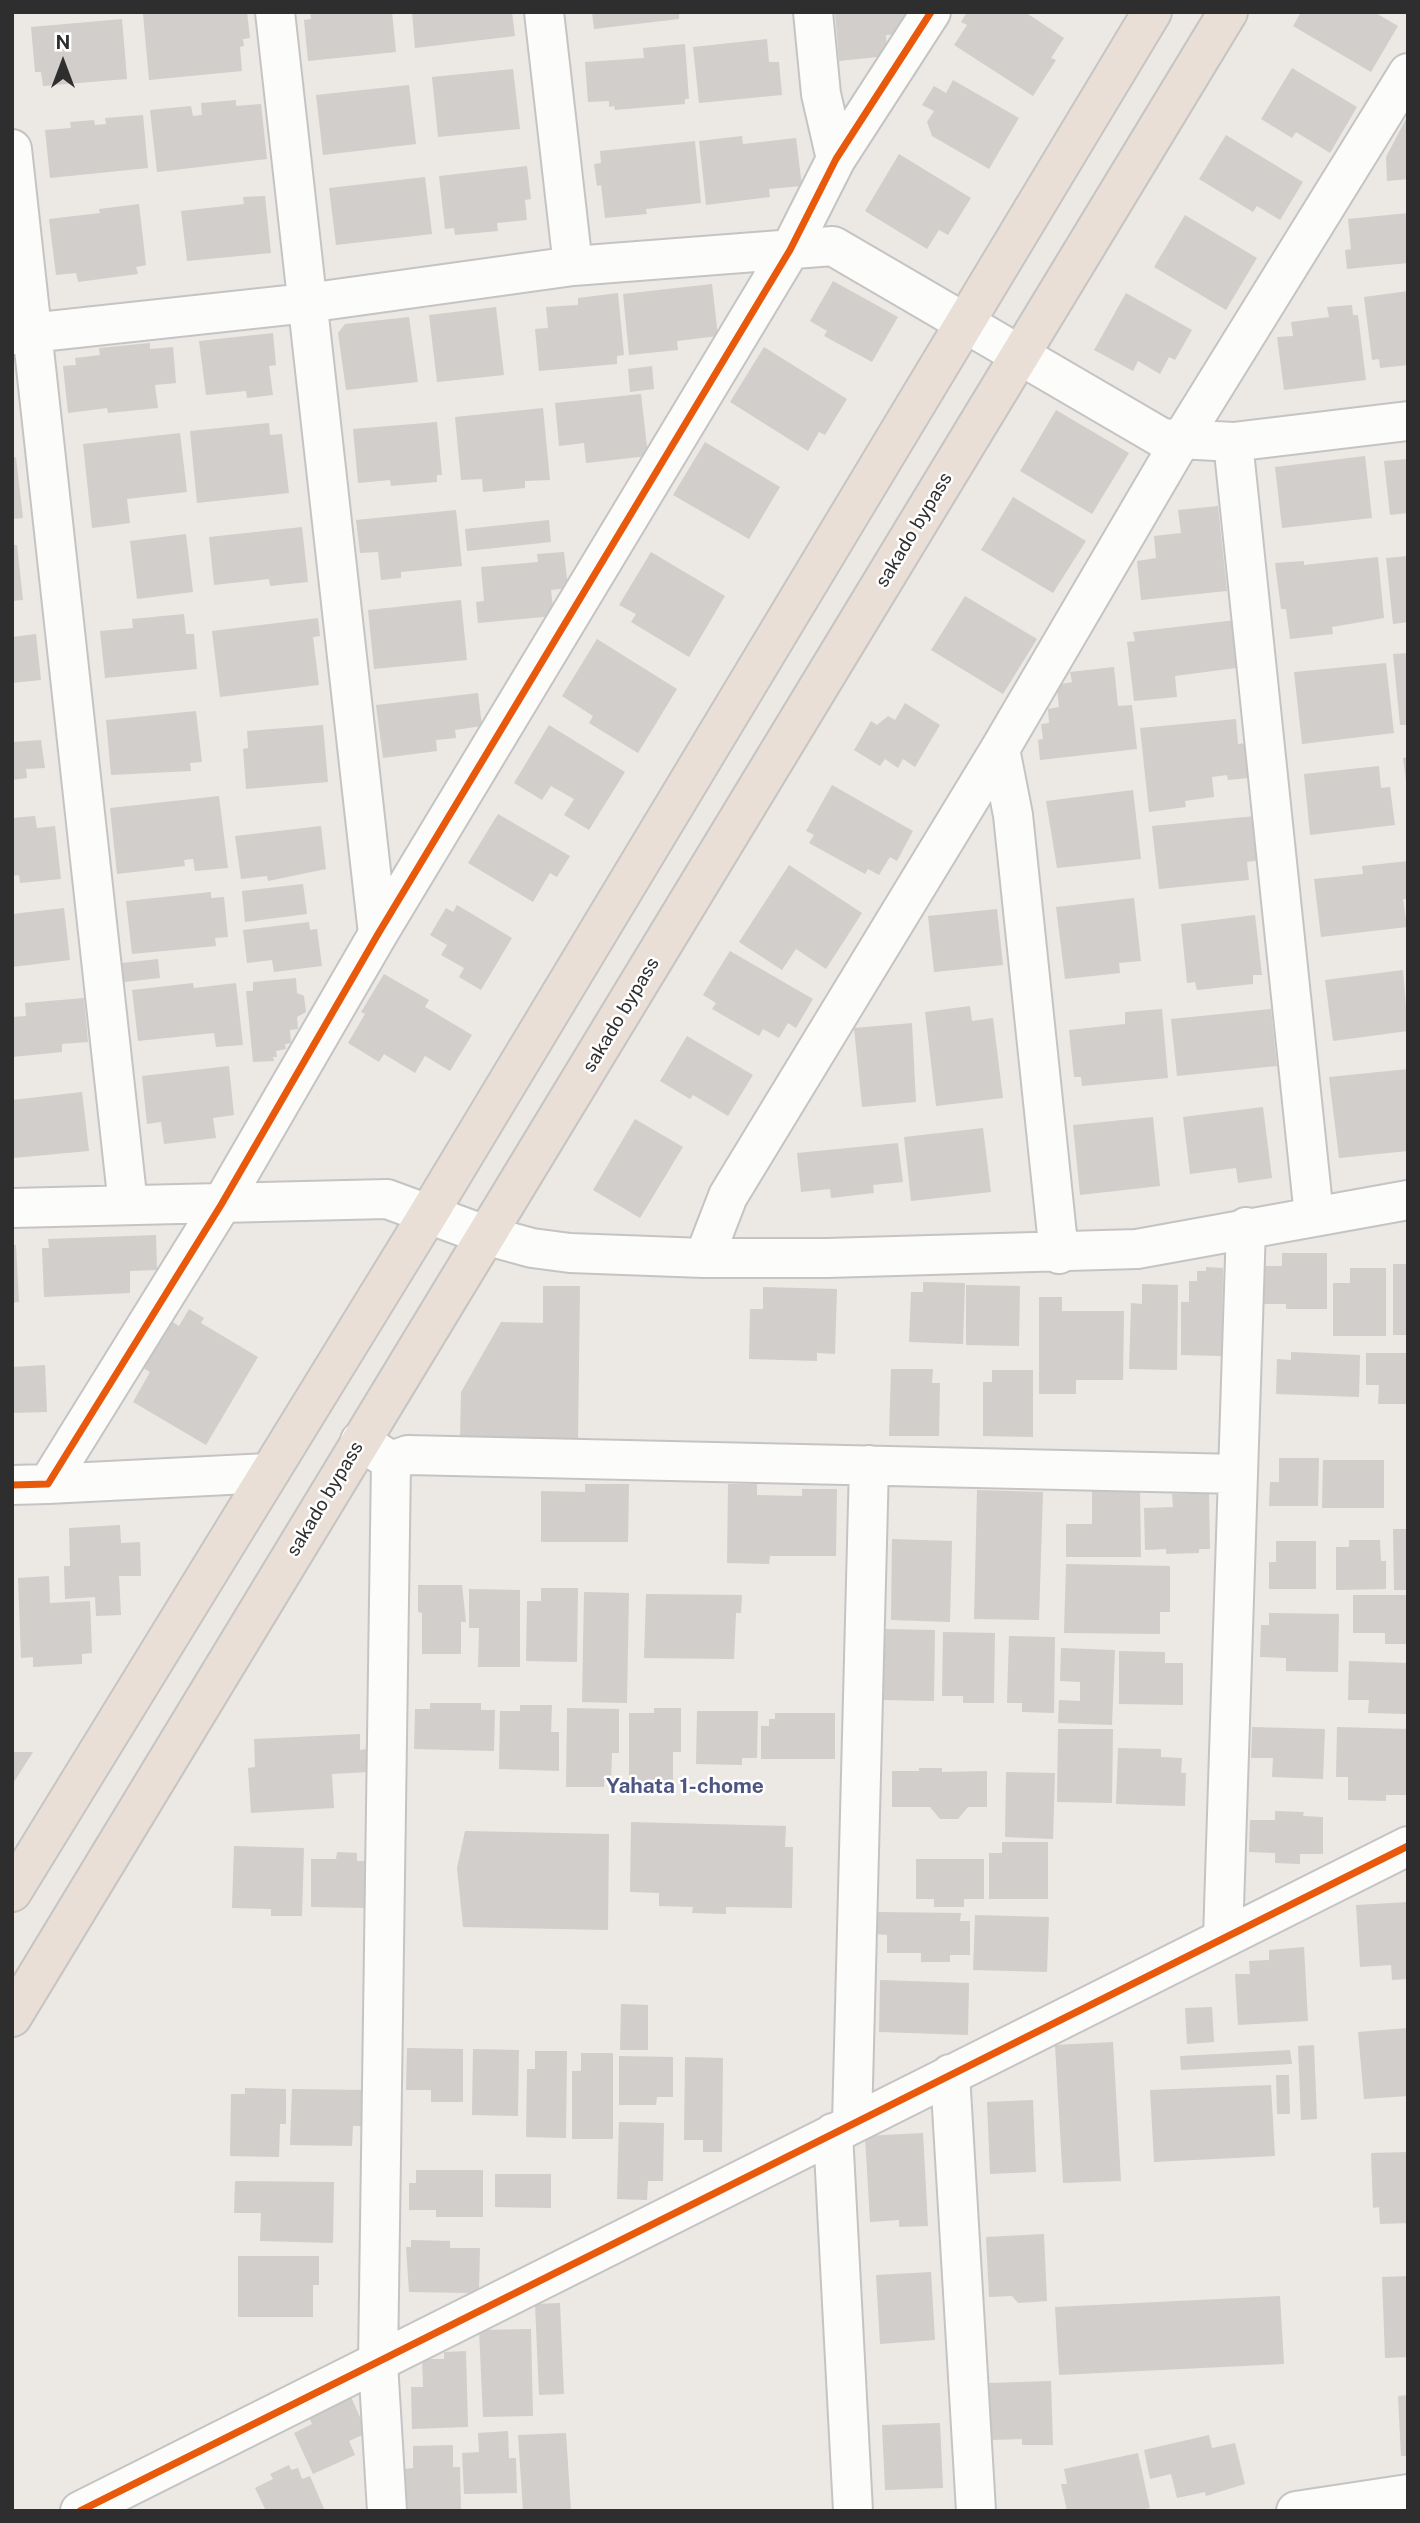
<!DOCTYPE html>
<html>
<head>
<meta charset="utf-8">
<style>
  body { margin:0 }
  #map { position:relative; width:1420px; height:2523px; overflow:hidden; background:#ece8e4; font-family:"Public Sans",sans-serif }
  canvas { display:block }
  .frame { position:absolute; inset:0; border:14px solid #2e2e2e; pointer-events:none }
  .north { position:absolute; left:28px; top:28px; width:70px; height:70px; -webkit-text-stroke:5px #fff; paint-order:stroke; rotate:0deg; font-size:19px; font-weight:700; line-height:28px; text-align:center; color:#2e2e2e }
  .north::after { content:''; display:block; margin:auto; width:24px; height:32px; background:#2e2e2e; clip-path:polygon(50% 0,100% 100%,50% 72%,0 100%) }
</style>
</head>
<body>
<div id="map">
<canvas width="1420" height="2523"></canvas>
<div class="frame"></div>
<div class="north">N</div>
</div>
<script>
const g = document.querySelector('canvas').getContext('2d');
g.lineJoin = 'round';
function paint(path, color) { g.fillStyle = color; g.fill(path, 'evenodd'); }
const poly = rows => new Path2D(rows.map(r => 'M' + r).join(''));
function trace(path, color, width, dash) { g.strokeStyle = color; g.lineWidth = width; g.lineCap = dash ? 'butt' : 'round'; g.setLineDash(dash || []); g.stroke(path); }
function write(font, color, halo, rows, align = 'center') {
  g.font = font + ' "Public Sans",sans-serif'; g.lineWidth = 5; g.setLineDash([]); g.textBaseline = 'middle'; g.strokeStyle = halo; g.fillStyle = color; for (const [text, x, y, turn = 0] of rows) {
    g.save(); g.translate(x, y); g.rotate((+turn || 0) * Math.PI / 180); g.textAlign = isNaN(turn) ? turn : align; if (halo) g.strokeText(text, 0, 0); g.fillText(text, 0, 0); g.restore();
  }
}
paint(poly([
  [166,12,247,12,250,38,243,39,244,46,240,47,242,71,149,80,143,14],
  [310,12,392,12,396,52,308,61,304,20,311,19],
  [412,12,512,12,515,36,415,48],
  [592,12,679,12,679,19,594,29],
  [835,12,911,12,912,19,902,19,903,34,886,35,887,56,839,61],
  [967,12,1025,12,1064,38,1051,58,1056,60,1033,96,954,45,967,25,961,22],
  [1301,12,1374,12,1398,26,1371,72,1293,26],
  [122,19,127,79,43,86,41,72,35,72,31,27],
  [767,39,769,62,779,62,782,95,699,103,693,47],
  [685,44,689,99,685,99,685,104,615,110,614,106,609,107,609,101,588,102,585,62,644,58,643,48],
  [1292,68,1357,107,1330,153,1296,132,1292,138,1261,119],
  [513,69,520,129,438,137,432,77],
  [953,80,1019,118,989,169,932,136,927,122,934,111,922,105,934,86,946,93],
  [409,85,416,144,323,155,316,95],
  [236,100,236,106,261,104,267,159,157,172,150,110,191,106,193,116,202,115,201,103],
  [143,115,148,168,50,178,45,130,71,128,70,122,94,120,95,125,106,124,105,118],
  [1408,115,1408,179,1387,181,1386,157],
  [1226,135,1303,182,1280,220,1257,206,1253,212,1199,179],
  [742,136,743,144,796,138,802,186,769,189,770,197,706,205,699,141],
  [695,141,701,203,646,209,647,214,605,218,601,185,597,186,594,164,601,163,600,151],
  [899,154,971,198,948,235,939,230,927,249,865,211],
  [527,166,531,199,525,200,527,220,497,223,498,231,455,235,454,228,445,229,439,176],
  [425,177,432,234,336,245,329,188],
  [265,196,271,253,187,261,181,211,244,204,243,197],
  [139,204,146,265,136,267,138,274,78,282,76,273,56,275,49,219,100,213,99,209],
  [1408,213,1408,263,1347,269,1345,250,1351,249,1348,219],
  [1185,215,1257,258,1226,310,1154,267],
  [833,281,898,317,872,362,824,336,827,331,810,321],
  [712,284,718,336,677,341,678,350,629,355,623,294],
  [1408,291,1408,365,1380,368,1379,359,1372,360,1364,297],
  [618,293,624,355,617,356,617,364,539,371,535,329,548,328,546,307,578,305,578,298],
  [1126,293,1192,330,1175,360,1169,357,1160,374,1138,361,1133,371,1094,350],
  [1352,305,1353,315,1358,315,1366,380,1284,390,1277,337,1293,336,1291,322,1329,317,1327,307],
  [496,307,504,375,437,382,429,315],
  [409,317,418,382,346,390,338,333,345,324],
  [273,333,276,365,269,366,273,395,247,398,246,391,206,395,199,341],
  [150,343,150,349,173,347,176,383,155,385,158,408,108,413,107,408,68,413,63,366,76,365,75,358,100,355,99,348],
  [764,347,847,399,825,435,819,432,808,451,730,402],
  [652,366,654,389,630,392,628,369],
  [641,394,648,456,586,463,584,443,559,446,555,403],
  [543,408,550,480,525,481,525,488,483,492,482,479,461,480,455,417],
  [1056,410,1129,453,1092,514,1020,471],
  [437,422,442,475,437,475,437,482,391,486,390,480,358,483,353,429],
  [269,423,270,435,282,434,289,493,197,503,190,431],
  [180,433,187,492,127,499,130,523,92,528,83,444],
  [705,442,780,487,749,539,673,495],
  [1365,456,1372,518,1282,528,1275,467],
  [16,457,23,518,12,519,12,458],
  [1408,459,1408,513,1390,515,1384,461],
  [1013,497,1086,541,1053,593,981,550],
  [1218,506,1227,591,1141,600,1137,561,1156,558,1154,536,1181,533,1178,510],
  [456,510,462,566,401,572,401,578,381,580,378,552,360,553,356,520],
  [549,520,551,542,467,551,465,529],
  [302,527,308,582,270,586,269,579,214,585,209,537],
  [186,534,193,592,137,599,130,541],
  [12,545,17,545,23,600,12,601],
  [564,552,568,588,551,590,554,616,478,623,476,602,484,601,481,567,538,562,537,554],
  [651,552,725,596,689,657,631,622,636,614,619,605],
  [1408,556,1408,622,1393,624,1386,558],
  [1378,557,1384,618,1332,627,1333,634,1290,639,1286,609,1281,609,1275,563,1304,561,1304,565],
  [965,596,1037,639,1003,694,931,650],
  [461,600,467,660,374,669,368,610],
  [184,614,186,634,194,634,197,669,105,678,100,631,133,628,132,619],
  [318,618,320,636,313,637,319,685,220,697,212,631],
  [1236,620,1240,656,1235,657,1236,668,1175,676,1177,697,1134,701,1127,642,1135,641,1133,632],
  [36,634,41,680,12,683,12,637],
  [597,639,677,689,638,753,589,723,593,716,562,696],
  [1408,653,1408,725,1400,725,1393,654],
  [1386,663,1394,733,1302,744,1294,672],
  [1114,667,1118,706,1132,705,1137,749,1040,760,1038,740,1043,739,1041,724,1049,723,1048,709,1059,707,1057,689,1061,684,1072,682,1070,672],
  [478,693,482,726,455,730,456,738,436,740,437,751,383,758,376,705],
  [905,703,940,725,915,767,903,759,898,768,885,759,880,766,854,750,871,721,877,725,888,716,895,720],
  [196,711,202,762,190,763,191,771,111,775,106,720],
  [1236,719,1238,744,1245,743,1249,778,1228,780,1227,775,1212,777,1214,797,1185,801,1186,807,1149,812,1140,728],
  [323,725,328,782,246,789,243,749,248,748,247,731],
  [549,725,625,772,589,830,564,815,574,799,551,786,542,800,514,783],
  [41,740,45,768,26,769,27,778,12,780,12,742],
  [1408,757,1408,781,1406,781,1403,758],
  [1379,766,1381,788,1390,787,1395,825,1310,835,1304,774],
  [832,785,913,831,897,861,890,857,879,875,868,869,865,874,809,843,814,835,806,831],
  [1133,790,1141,859,1057,868,1046,801],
  [219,796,228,868,195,871,193,859,184,860,185,866,117,874,110,808],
  [498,814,570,856,557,877,550,873,533,902,468,863],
  [35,816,37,828,55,826,61,879,20,883,19,875,12,876,12,818],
  [1255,816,1260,860,1247,862,1249,880,1159,889,1152,826],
  [321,826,326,869,268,881,267,876,241,879,235,836],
  [1408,861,1408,899,1403,899,1407,927,1321,937,1314,879,1363,874,1362,866],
  [789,865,862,913,826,969,796,949,782,970,739,942],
  [303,884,307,914,245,922,242,891],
  [211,892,211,898,224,897,228,937,215,938,216,946,132,954,126,901],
  [1134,898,1141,961,1119,963,1120,973,1065,979,1056,907],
  [457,905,512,938,481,990,459,977,464,968,441,955,447,945,430,935,446,908,453,912],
  [64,908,70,960,12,967,12,914],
  [997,909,1003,965,934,972,928,916],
  [1255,915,1262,975,1253,975,1253,984,1197,990,1195,982,1187,983,1181,924],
  [309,922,310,930,317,929,322,966,274,972,272,960,247,963,243,930],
  [730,951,813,999,796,1028,788,1023,779,1038,763,1029,759,1036,712,1009,716,1003,703,995],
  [158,959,160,978,124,982,122,963],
  [1403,970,1408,1031,1333,1041,1325,980],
  [384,974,429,1000,425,1007,472,1035,450,1071,425,1056,415,1073,384,1054,379,1062,348,1043,365,1014,361,1012],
  [296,978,297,993,304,996,306,1012,297,1017,298,1029,290,1030,291,1043,285,1044,286,1049,276,1051,277,1057,273,1057,274,1061,253,1062,246,991,253,991,253,982],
  [193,983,194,988,236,983,243,1045,216,1047,214,1033,138,1041,132,990],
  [84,998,88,1042,62,1044,62,1052,12,1057,12,1017,26,1016,25,1003],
  [970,1006,972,1021,993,1018,1003,1098,936,1106,925,1012],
  [1162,1009,1168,1078,1082,1086,1081,1077,1074,1077,1069,1030,1125,1024,1125,1012],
  [1271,1009,1277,1066,1177,1076,1171,1019],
  [912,1023,916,1102,862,1107,854,1028],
  [687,1036,753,1075,728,1116,693,1095,690,1099,660,1081],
  [229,1066,234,1115,213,1118,216,1138,164,1144,161,1122,147,1124,142,1076],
  [1408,1069,1408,1151,1339,1158,1329,1077],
  [82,1092,89,1151,13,1158,12,1100],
  [1263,1107,1272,1178,1238,1183,1236,1168,1190,1174,1183,1117],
  [1153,1117,1160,1186,1080,1195,1073,1125],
  [635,1119,683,1147,640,1218,593,1190],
  [983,1128,991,1192,911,1201,904,1137],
  [898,1143,903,1182,873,1185,874,1193,831,1198,830,1189,801,1192,797,1153],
  [156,1235,157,1270,130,1271,130,1293,44,1297,42,1248,49,1248,48,1239],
  [12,1245,16,1245,19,1302,12,1303],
  [1282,1253,1327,1253,1327,1309,1286,1309,1286,1304,1263,1304,1263,1266,1282,1266],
  [1393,1264,1408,1264,1408,1335,1393,1335],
  [1206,1267,1223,1268,1222,1356,1181,1355,1181,1302,1189,1302,1189,1281,1197,1281,1197,1271,1206,1271],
  [1350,1268,1386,1268,1386,1336,1333,1336,1333,1283,1350,1283],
  [923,1282,965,1283,963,1344,909,1342,911,1292,923,1292],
  [1142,1284,1178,1285,1177,1370,1129,1369,1131,1303,1142,1304],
  [966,1285,1020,1286,1019,1346,966,1345],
  [543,1286,580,1286,578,1441,460,1439,461,1392,501,1322,543,1323],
  [763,1287,837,1289,835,1354,817,1353,817,1361,749,1359,750,1309,763,1309],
  [1039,1297,1062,1297,1062,1311,1124,1311,1123,1380,1076,1380,1076,1394,1039,1394],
  [189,1309,204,1318,201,1323,258,1357,206,1445,133,1402,150,1372,143,1368,171,1321,179,1326],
  [1291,1352,1360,1355,1359,1397,1276,1394,1277,1359,1291,1360],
  [1366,1353,1408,1353,1408,1404,1378,1404,1379,1385,1366,1385],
  [45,1365,47,1412,12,1413,12,1367],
  [891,1369,933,1369,932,1383,940,1383,939,1436,889,1436],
  [992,1370,1033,1370,1033,1437,983,1436,983,1382,992,1382],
  [1279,1458,1319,1458,1318,1506,1269,1506,1270,1482,1279,1482],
  [1323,1460,1384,1460,1384,1508,1322,1508],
  [585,1484,629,1484,628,1542,541,1542,541,1491,585,1492],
  [728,1484,757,1484,757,1495,802,1496,802,1489,837,1489,836,1556,770,1556,769,1564,727,1563],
  [1092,1489,1140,1489,1141,1557,1066,1557,1066,1524,1092,1524],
  [977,1490,1043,1492,1039,1620,974,1619],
  [1172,1494,1209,1494,1210,1549,1199,1549,1199,1553,1166,1554,1166,1549,1145,1550,1144,1508,1173,1507],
  [120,1525,121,1543,140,1542,141,1576,119,1576,121,1615,96,1616,95,1597,65,1599,64,1566,70,1566,69,1528],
  [1393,1529,1408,1529,1408,1590,1394,1590],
  [892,1539,952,1541,950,1622,891,1620],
  [1349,1540,1380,1540,1381,1561,1386,1561,1386,1589,1336,1590,1336,1547,1349,1547],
  [1276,1541,1316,1541,1316,1589,1269,1589,1269,1562,1276,1562],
  [1066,1564,1170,1566,1170,1612,1160,1612,1160,1634,1064,1633],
  [49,1576,50,1603,90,1601,92,1653,82,1654,82,1664,33,1667,33,1657,21,1658,18,1578],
  [418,1585,462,1585,466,1622,461,1622,461,1654,422,1654,422,1613,418,1612],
  [541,1588,578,1588,577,1662,526,1661,527,1601,541,1601],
  [469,1589,520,1590,520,1667,478,1667,479,1628,469,1628],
  [584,1592,629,1593,627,1703,582,1702],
  [646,1594,742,1595,741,1613,736,1613,734,1659,644,1658],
  [1353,1595,1408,1595,1408,1644,1385,1644,1385,1633,1353,1633],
  [1269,1613,1339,1614,1338,1672,1286,1671,1286,1658,1260,1657,1261,1625,1269,1625],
  [884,1629,935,1630,934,1701,882,1700],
  [943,1632,995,1633,994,1703,963,1703,963,1696,942,1696],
  [1009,1636,1055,1637,1054,1713,1022,1712,1022,1703,1007,1703],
  [1061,1648,1115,1650,1112,1725,1058,1723,1059,1700,1080,1701,1080,1682,1060,1681],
  [1119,1651,1165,1652,1165,1663,1183,1663,1183,1705,1119,1704],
  [1349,1661,1408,1663,1408,1714,1368,1713,1369,1700,1348,1700],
  [430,1703,481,1703,481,1710,495,1710,494,1751,414,1749,415,1709,430,1709],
  [520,1705,552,1705,551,1732,559,1732,559,1771,499,1769,500,1711,520,1711],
  [567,1708,619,1709,619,1753,612,1753,611,1782,604,1782,604,1787,566,1787],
  [654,1708,681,1708,681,1752,673,1752,673,1789,651,1789,651,1782,629,1782,629,1713,654,1713],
  [697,1711,758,1711,757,1758,742,1758,742,1765,696,1764],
  [775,1713,835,1713,835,1759,761,1759,761,1726,769,1726,769,1719,775,1719],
  [1252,1727,1325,1729,1323,1779,1272,1777,1273,1758,1251,1758],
  [1337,1727,1408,1729,1408,1795,1386,1795,1386,1801,1348,1800,1348,1777,1336,1777],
  [1058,1729,1113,1729,1112,1803,1057,1802],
  [360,1734,360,1750,367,1749,368,1772,332,1774,334,1808,251,1813,248,1768,255,1767,254,1739],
  [1118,1748,1161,1749,1161,1757,1182,1758,1181,1773,1186,1773,1185,1806,1116,1804],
  [12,1752,33,1752,12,1785],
  [919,1768,942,1768,942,1772,987,1771,987,1807,968,1807,958,1819,940,1819,930,1807,892,1807,892,1771,919,1771],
  [1006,1772,1055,1773,1053,1839,1005,1837],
  [1275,1811,1304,1812,1303,1816,1323,1817,1323,1854,1300,1854,1300,1864,1275,1863,1275,1853,1249,1852,1250,1820,1275,1820],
  [631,1822,786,1826,785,1847,793,1847,792,1908,726,1907,726,1914,692,1913,693,1907,659,1906,659,1893,630,1892],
  [465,1831,609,1834,608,1930,463,1927,457,1868],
  [1002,1842,1048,1842,1048,1899,989,1899,989,1853,1002,1853],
  [234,1846,304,1848,302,1916,271,1916,271,1909,232,1908],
  [337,1852,357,1853,357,1861,370,1861,370,1908,311,1907,311,1859,336,1859],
  [916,1859,984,1859,984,1899,964,1899,964,1907,934,1907,934,1899,916,1899],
  [1408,1902,1408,1979,1392,1980,1391,1965,1360,1967,1356,1905],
  [875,1912,961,1913,960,1921,970,1921,970,1955,950,1955,950,1962,921,1962,921,1953,887,1953,887,1935,875,1934],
  [975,1915,1049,1917,1047,1972,973,1970],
  [1304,1947,1308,2021,1238,2025,1235,1974,1250,1974,1249,1961,1269,1960,1269,1950],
  [880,1980,969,1983,968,2035,879,2032],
  [621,2004,648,2005,648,2050,620,2050],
  [1212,2007,1214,2042,1187,2044,1185,2008],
  [1408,2028,1408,2096,1364,2099,1358,2032],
  [1113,2042,1121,2181,1063,2183,1055,2045],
  [1314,2045,1317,2119,1301,2120,1298,2046],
  [407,2048,463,2049,463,2102,431,2102,431,2090,406,2090],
  [473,2049,519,2050,518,2116,472,2115],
  [1290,2050,1292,2064,1181,2070,1180,2056],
  [535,2051,567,2051,566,2138,526,2137,527,2069,535,2069],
  [581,2053,613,2053,613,2139,572,2139,572,2071,581,2071],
  [619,2056,673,2057,673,2097,657,2097,656,2105,619,2105],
  [685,2057,723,2058,722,2152,703,2152,703,2140,684,2140],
  [1276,2075,1289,2075,1290,2114,1277,2114],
  [1271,2085,1275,2156,1154,2162,1150,2090],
  [245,2088,286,2089,286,2124,280,2124,279,2157,230,2156,231,2094,245,2094],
  [292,2089,366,2090,365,2126,353,2126,352,2146,290,2145],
  [1033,2100,1036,2172,990,2174,987,2102],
  [619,2122,664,2123,663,2181,648,2181,647,2200,617,2199],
  [923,2133,928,2226,899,2227,899,2220,870,2222,865,2136],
  [1408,2152,1408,2223,1380,2224,1379,2207,1373,2208,1371,2153],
  [416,2170,483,2170,483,2217,436,2217,436,2210,409,2210,409,2183,416,2183],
  [495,2174,551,2174,551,2208,495,2207],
  [235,2181,334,2182,333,2243,260,2241,261,2213,234,2213],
  [1044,2234,1047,2301,1018,2303,1012,2296,989,2297,986,2237],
  [411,2240,450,2241,450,2248,480,2248,479,2288,471,2293,409,2292,406,2247,411,2247],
  [238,2256,319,2256,319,2285,313,2285,313,2317,238,2317],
  [931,2272,935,2340,880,2344,876,2275],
  [1408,2276,1408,2357,1385,2358,1382,2277],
  [1280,2296,1284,2364,1059,2375,1055,2307],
  [560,2303,564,2394,539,2395,535,2304],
  [531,2329,533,2416,483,2417,479,2330],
  [466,2351,468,2427,412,2429,411,2387,423,2387,422,2359,444,2359,444,2352],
  [1051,2381,1053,2445,1022,2445,1022,2439,992,2440,989,2383],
  [1408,2395,1408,2456,1401,2456,1398,2396],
  [351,2397,367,2433,349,2441,355,2455,313,2474,294,2433,312,2424,308,2416],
  [940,2423,943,2488,885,2490,882,2425],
  [508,2431,509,2458,516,2458,517,2493,464,2494,462,2453,479,2452,478,2433],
  [566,2433,571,2511,523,2511,518,2435],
  [1209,2435,1212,2448,1235,2443,1245,2484,1206,2496,1205,2492,1177,2498,1171,2474,1150,2479,1144,2450],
  [453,2445,453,2467,460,2467,461,2511,406,2511,405,2469,413,2468,413,2446],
  [1138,2453,1150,2508,1134,2511,1067,2511,1061,2484,1067,2484,1064,2469],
  [289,2465,291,2470,298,2468,302,2479,310,2476,325,2511,266,2511,255,2488,273,2479,270,2474]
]), '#d1cecb');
const minor = poly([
  [275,12,378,934],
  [544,12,573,266],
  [813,12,821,94,836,159],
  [12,149,128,1205],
  [12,335,307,303,573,266,833,246,1162,438,1233,442,1408,421],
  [1233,442,1314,1216],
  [1000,749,1013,815,1059,1254],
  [12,1208,387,1199,488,1236,532,1248,570,1253,704,1258,827,1258,1137,1249,1408,1200],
  [704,1258,728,1196,1000,749,1181,440,1408,73],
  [360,1441,391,1461,378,2363,387,2511],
  [391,1461,408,1455,1238,1474],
  [48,1484,268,1473],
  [12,1485,48,1484,221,1205,378,934,790,250,836,159,931,12],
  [1223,1938,1246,1227],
  [950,2074,976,2511],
  [852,2123,869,1465],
  [833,2133,853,2511],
  [80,2511,1408,1846],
  [1296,2511,1408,2494]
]);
const highway = poly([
  [12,1892,429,1213,1152,12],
  [12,2017,1228,12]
]);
trace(minor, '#c5c4c5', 42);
trace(highway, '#c6c5c4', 42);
trace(minor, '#fcfcfb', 38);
trace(highway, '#eadfd6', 38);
trace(poly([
  [12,1485,48,1484,221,1205,378,934,790,250,836,159,931,12],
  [80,2511,1408,1846]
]), '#e8590c', 7);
write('19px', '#2e2e2e', '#fff', [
  ["sakado bypass",914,530,-59],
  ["sakado bypass",621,1015,-59],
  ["sakado bypass",325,1499,-59]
]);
write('bold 21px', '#4d5680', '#fff', [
  ["Yahata 1-chome",685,1787]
]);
</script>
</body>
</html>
